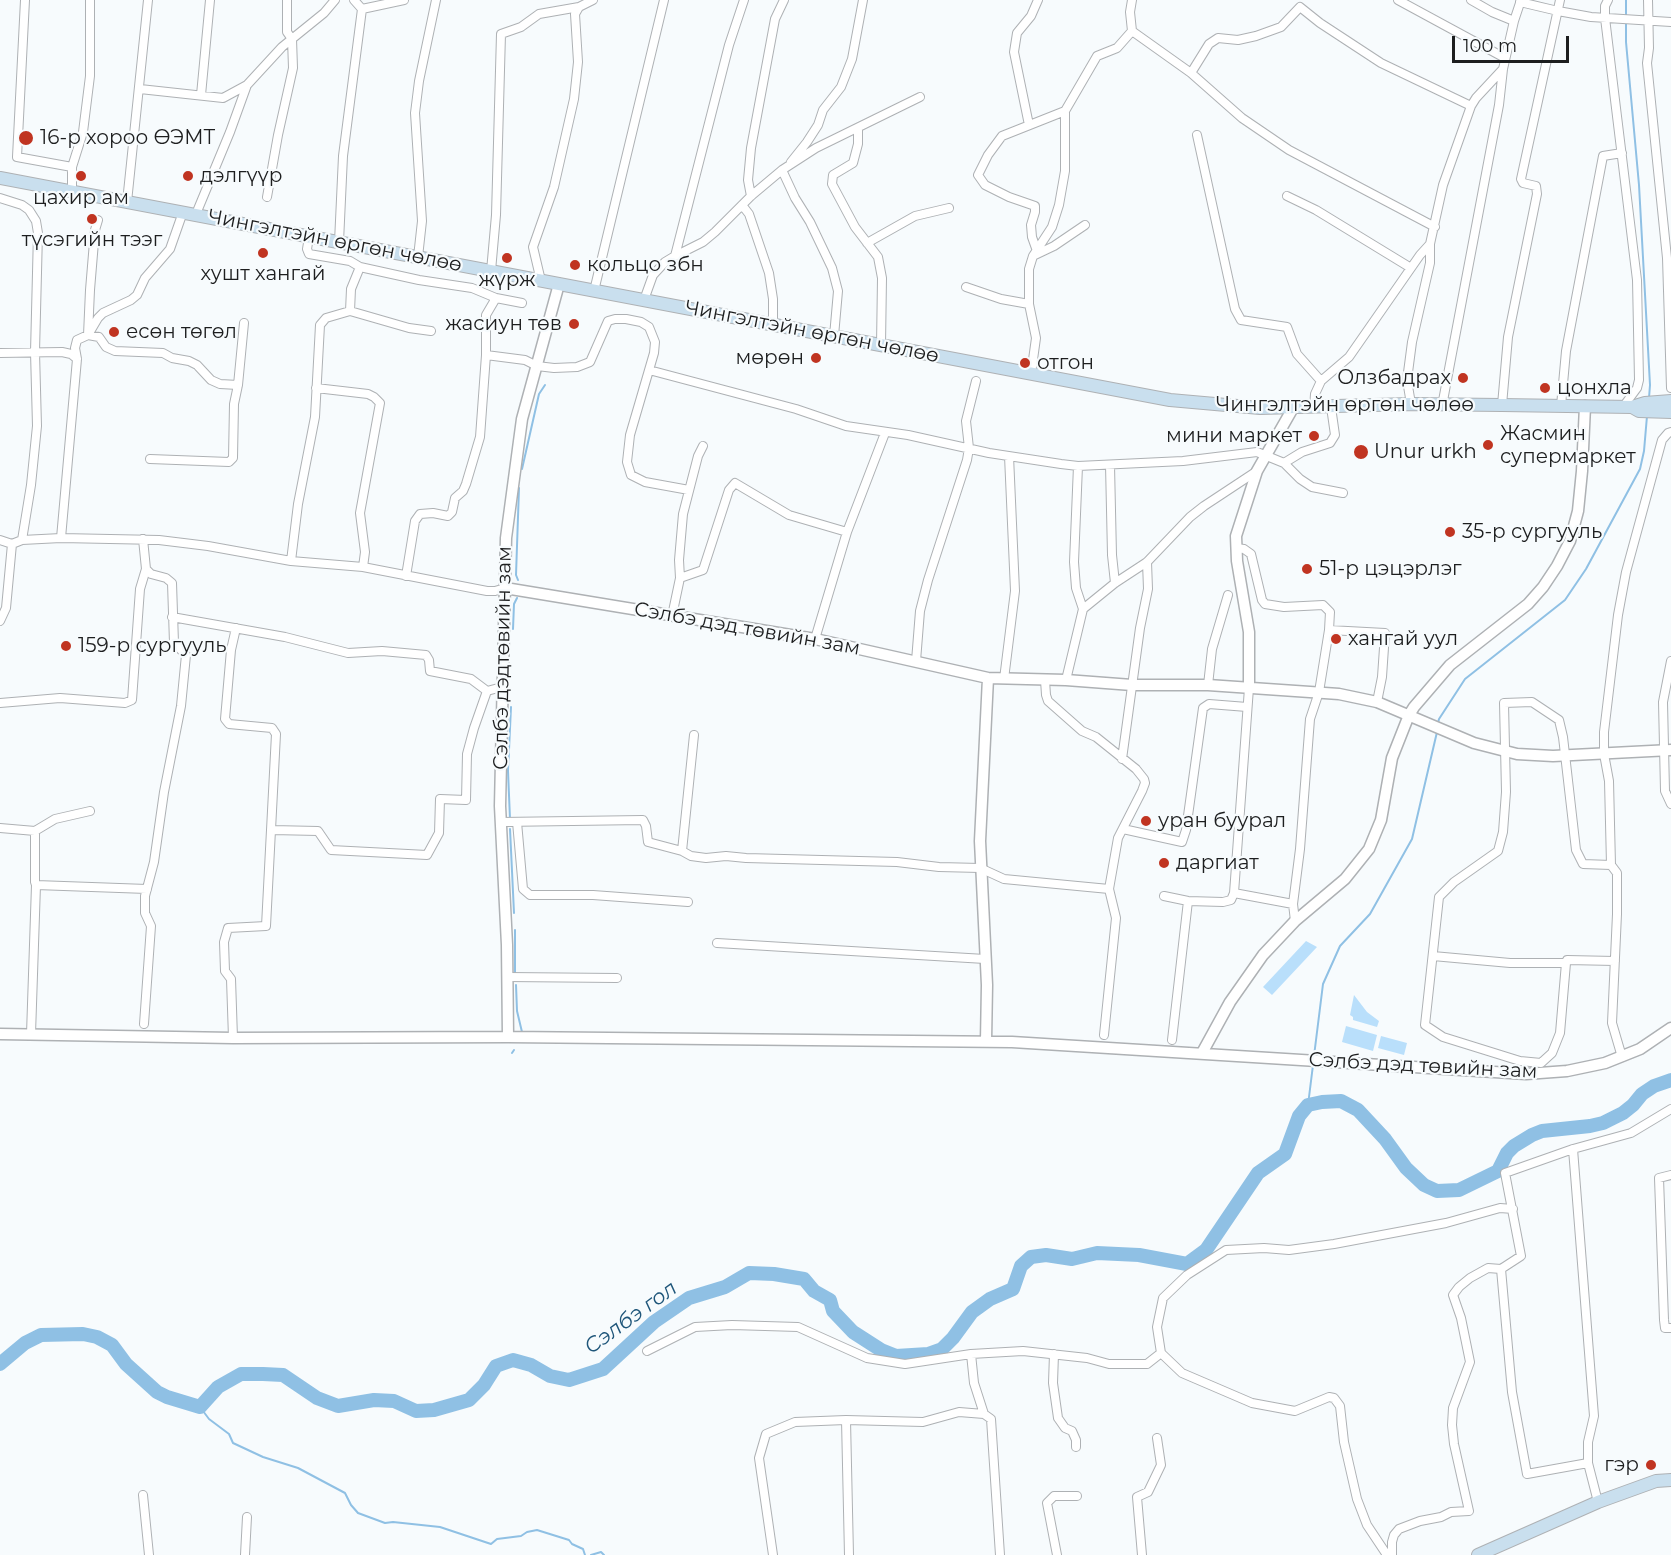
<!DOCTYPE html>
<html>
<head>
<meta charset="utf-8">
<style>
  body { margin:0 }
  #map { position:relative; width:1671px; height:1555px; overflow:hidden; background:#f7fbfd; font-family:Montserrat,sans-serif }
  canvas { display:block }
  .scale { position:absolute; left:1452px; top:36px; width:117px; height:27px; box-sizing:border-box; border:3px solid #1d1e1f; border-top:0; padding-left:8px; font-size:18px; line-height:21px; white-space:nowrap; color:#1d1e1f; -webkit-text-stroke:4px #f7fbfd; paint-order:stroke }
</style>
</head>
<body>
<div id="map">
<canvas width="1671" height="1555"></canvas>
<div class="scale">100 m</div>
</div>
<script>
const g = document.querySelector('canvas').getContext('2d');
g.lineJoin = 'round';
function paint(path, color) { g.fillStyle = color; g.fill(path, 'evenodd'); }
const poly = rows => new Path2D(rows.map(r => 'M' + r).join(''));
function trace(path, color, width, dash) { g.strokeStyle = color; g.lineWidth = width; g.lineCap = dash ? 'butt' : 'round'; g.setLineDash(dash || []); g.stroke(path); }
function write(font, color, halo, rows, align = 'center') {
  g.font = font + ' Montserrat,sans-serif'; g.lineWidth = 4.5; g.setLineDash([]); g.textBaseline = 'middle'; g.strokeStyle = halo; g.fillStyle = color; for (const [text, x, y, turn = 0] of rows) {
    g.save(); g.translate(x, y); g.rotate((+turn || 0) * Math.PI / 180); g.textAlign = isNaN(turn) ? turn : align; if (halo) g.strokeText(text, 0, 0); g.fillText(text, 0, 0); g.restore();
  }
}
paint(poly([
  [1306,941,1317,947,1272,995,1263,987],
  [1354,995,1367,1012,1379,1021,1377,1027,1353,1020,1353,1017,1350,1015],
  [1346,1026,1377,1035,1373,1051,1342,1042],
  [1381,1036,1407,1043,1404,1055,1378,1048]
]), '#b9dffb');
trace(poly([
  [1626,0,1626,42,1639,185,1650,385,1649,398],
  [522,469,539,394,545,385],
  [518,580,516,575,519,488],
  [513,629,514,604,517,598],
  [1438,723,1439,719,1465,679,1565,600,1586,569,1640,469,1644,451,1647,416],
  [510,819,508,771,511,707],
  [510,829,514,913],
  [515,973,515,930],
  [516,985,517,1011,522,1032],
  [512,1053,514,1050],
  [1314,1056,1323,984,1340,946,1370,914,1412,839,1437,732],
  [1308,1105,1313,1065],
  [200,1407,209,1419,229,1434,233,1443,263,1457,298,1468,345,1493,351,1505,358,1513,385,1523,393,1522,440,1527,491,1544,497,1539,521,1536,527,1532,537,1530,569,1540,572,1544,583,1549,585,1555],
  [591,1555,601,1552,604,1555]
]), '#8fc0e4', 2);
trace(poly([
  [0,1364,25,1343,41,1335,83,1334,97,1337,112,1345,126,1364,157,1392,167,1397,200,1407,218,1387,241,1374,263,1374,283,1375,317,1398,338,1406,374,1400,394,1401,416,1411,434,1410,469,1400,484,1385,496,1366,513,1360,531,1365,550,1376,569,1380,603,1369,654,1322,689,1298,725,1287,749,1273,774,1274,804,1279,814,1291,830,1300,833,1311,853,1332,881,1350,896,1356,928,1354,942,1349,953,1338,972,1312,990,1299,1013,1289,1021,1266,1031,1257,1046,1255,1072,1259,1097,1253,1139,1255,1187,1264,1206,1250,1258,1173,1285,1154,1299,1116,1308,1105,1322,1102,1341,1101,1358,1110,1385,1139,1406,1168,1424,1185,1437,1191,1459,1190,1498,1171,1507,1153,1514,1146,1532,1135,1542,1131,1590,1126,1603,1123,1623,1113,1633,1105,1642,1094,1654,1086,1671,1080]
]), '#8fc0e4', 14);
const minor = poly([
  [25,0,17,157,72,167,72,191],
  [287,0,287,32,292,39],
  [354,0,362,9,404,0],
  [1398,0,1505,58],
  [1471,0,1492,12,1514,21],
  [1608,0,1605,6,1605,18,1637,280,1639,380,1637,388,1623,407],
  [1648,0,1649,48,1647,63,1667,258,1671,388],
  [1520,2,1558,11,1591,17,1671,22],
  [579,7,593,0],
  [1132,31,1191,73,1242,118,1289,150,1435,227],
  [1191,73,1209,44,1218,38,1238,40,1256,36,1281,27,1300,7,1320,23,1381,63,1471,106],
  [140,89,223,98,247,85,282,47,324,13,335,0],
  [201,95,210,0],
  [1029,125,1014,52,1017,33,1031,16,1038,0],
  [858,128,858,144,853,163,833,175,832,184,855,227,878,257,882,278,881,345],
  [1197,135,1235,309,1241,320,1287,327,1297,354,1321,381],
  [791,162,807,142,818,125,823,110,841,87,852,59,863,0],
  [72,167,83,132,90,76,90,0],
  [782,170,795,198,810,222,832,268,838,291,834,336],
  [751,196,748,180,751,148,775,19,784,0],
  [1287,196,1316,210,1411,268],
  [267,197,278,135,293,68,292,39],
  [0,198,22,205,29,210,36,221,38,233,35,352,37,426,31,485,22,540,12,544,0,540],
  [127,202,148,0],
  [742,205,749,214,769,273,773,299,773,325],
  [183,212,170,249,145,278,137,295,131,300,103,313,98,318,88,335,77,340,75,348,77,359,61,538,159,540,208,546,291,561,363,567,487,591,495,591,505,588],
  [196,214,230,132,247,85],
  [98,220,95,230,90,290,88,335,99,337,106,347,115,351,163,353,172,358,189,361,197,365,211,380,220,384,238,385],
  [309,237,307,249,309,254,350,261,360,267,419,280,472,288,496,298,522,303],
  [339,242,343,156,362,9],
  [867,243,915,216,949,208],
  [1037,251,1032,237,1031,225,1035,212,1035,206,1009,197,985,185,978,175,988,155,1002,136,1065,111],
  [675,256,703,242,715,232,751,196,782,170,816,148,920,97],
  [1033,256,1052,227,1059,205,1065,171,1065,111,1097,56,1117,48,1132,31,1130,12,1132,0],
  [418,257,422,221,415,113,419,81,436,0],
  [491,271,496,215,501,34,521,27,539,14,579,7,575,14,578,62,574,99,554,187,533,247,541,281],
  [966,287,1001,299,1029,304],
  [594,291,664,0],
  [644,300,653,275,665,262,675,256,729,45,744,0],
  [350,311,409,328,431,331],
  [0,353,62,352,71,354,77,359],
  [486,355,525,360,537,366,554,368,577,367,590,362,608,321,615,319,626,319,641,322,649,327,655,342,654,353,630,435,627,462,631,475,645,482,689,490],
  [649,370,796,409,846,426,908,435,989,453,1061,464,1078,466,1183,461,1257,452,1284,463,1300,479,1312,487,1343,493],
  [1031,374,1036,338,1029,304,1029,269,1033,256,1054,246,1085,225],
  [316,388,368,394,374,397,380,403,360,513,365,552,363,567],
  [1411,404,1407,380,1412,342,1430,263,1430,244],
  [1502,405,1508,337,1537,194,1536,186,1523,183,1521,179,1560,0],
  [1442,406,1499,105,1503,69,1514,21,1521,0],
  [1561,406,1566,351,1603,156,1622,153],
  [1314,408,1315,394,1321,381,1349,357,1420,255,1430,244,1443,185,1471,106,1476,98,1503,69],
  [703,446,698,456,683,514,679,560,680,578,703,570,729,490,735,483,789,515,847,532],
  [150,459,229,462,233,458,234,404,238,385,244,323],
  [1284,463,1302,452,1330,443,1335,435,1331,407],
  [1110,465,1112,555,1115,583],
  [1078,466,1074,562,1076,588,1083,609],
  [143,539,146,569,151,574,166,578,172,583,174,643,186,655,181,706,164,792,154,862,145,896,145,913,151,926,144,1024],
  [22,540,61,538],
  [1236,548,1244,549,1251,554,1262,600,1265,604,1284,607,1323,605,1330,612,1329,630,1319,692,1310,719,1300,849,1293,904,1295,921],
  [291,561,298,504,315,417,320,325,326,318,350,311,351,289,360,267],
  [406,576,415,521,420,514,433,513,448,516,452,512,455,498,463,491,466,484,480,437,486,355,486,315,496,298],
  [672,616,680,578],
  [172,617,285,637,348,653,382,651,426,655,429,660,430,671,471,679,487,691],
  [0,621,6,608,12,544],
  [1329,630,1385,633,1382,677,1377,702],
  [815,639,847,532,885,433],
  [916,661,920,611,928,580,967,460,969,448,966,421,976,381],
  [1671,661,1663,702,1665,791,1671,804],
  [1004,679,1015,591,1009,456],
  [1045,680,1046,695,1048,701,1082,731,1096,737,1136,769,1144,779,1145,783,1142,791,1118,838,1109,889],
  [1066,680,1083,609,1115,583,1147,562,1190,517,1204,506,1257,471],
  [1208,685,1212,649,1228,595],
  [0,703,60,698,125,703,132,700,140,589,146,569],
  [694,735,682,851,691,856,706,858,726,856,746,858,897,862,939,867,980,868,1004,879,1109,889,1116,918,1104,1035],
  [1122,759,1140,628,1148,589,1147,562],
  [501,822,643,820,646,826,648,842,682,851],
  [517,822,523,889,530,895,593,895,688,902],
  [0,828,35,831,55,819,90,811],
  [1123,829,1182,842,1186,830,1203,708,1209,704,1247,707],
  [272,830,318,831,331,850,427,855,439,833,440,799,466,800,467,754,474,728,487,691,502,687],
  [35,831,35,882,36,885,147,889],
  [1234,893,1249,688],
  [1164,896,1188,901,1223,902,1231,900,1234,893,1293,904],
  [717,943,985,959],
  [1433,956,1510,963,1566,963,1567,960,1615,961],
  [1566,963,1560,1033,1552,1053,1541,1063,1520,1061,1443,1037,1425,1025,1439,897,1454,882,1498,851,1503,832,1506,792,1504,703,1532,702,1559,720,1563,737,1576,850,1583,864,1611,865],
  [507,977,617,978],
  [31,1034,36,885],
  [233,1038,231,979,225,971,224,942,228,928,266,926,276,734,272,728,229,724,225,719,231,650,236,628],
  [1172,1040,1188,901],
  [1622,1057,1612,1023,1617,914,1617,873,1611,865,1609,781,1604,754,1604,732,1618,615,1626,572,1662,440,1668,433,1671,432],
  [1573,1149,1594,1416,1588,1442,1588,1463,1598,1502],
  [1671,1175,1659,1178,1664,1320,1665,1328,1671,1328],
  [1501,1269,1512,1392,1527,1474,1588,1463],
  [647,1351,695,1327,732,1325,798,1327,867,1358,905,1364,971,1354],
  [1054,1354,1053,1383,1058,1418,1065,1428,1072,1431,1076,1440,1076,1447],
  [984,1414,974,1383,971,1354,1023,1351,1087,1358,1109,1364,1147,1364,1161,1353],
  [846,1420,849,1555],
  [143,1495,149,1555],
  [245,1555,247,1517],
  [773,1555,759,1458,766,1434,795,1422,846,1420,923,1422,959,1412,984,1414,991,1419,1000,1555],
  [1057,1555,1047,1503,1054,1496,1077,1496],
  [1142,1555,1137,1497,1148,1492,1161,1465,1157,1438],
  [1387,1555,1367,1525,1357,1499,1344,1442,1340,1406,1334,1398,1329,1397,1295,1411,1252,1403,1182,1373,1161,1353,1157,1327,1163,1298,1187,1275,1226,1250,1264,1248,1289,1250,1334,1244,1446,1223,1500,1208,1513,1209],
  [1392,1555,1392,1542,1394,1535,1399,1529,1420,1521,1441,1517,1451,1512,1469,1511,1454,1444,1452,1425,1453,1408,1470,1362,1461,1318,1453,1295,1459,1287,1470,1278,1488,1268,1501,1269,1521,1256,1505,1173,1573,1149,1631,1133,1671,1109]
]);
const tertiary = poly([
  [505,588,815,639,988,678,1066,680,1132,685,1208,685,1339,694,1377,702,1474,743,1517,754,1553,756,1671,750],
  [1249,688,1249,632,1237,561,1236,536,1257,471,1293,408],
  [0,1034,233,1038,508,1037,1012,1042,1526,1074,1567,1071,1605,1063,1640,1049,1671,1028],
  [508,1037,507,945,500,806,506,538,522,419,559,284],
  [986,1041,987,985,980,841,988,678],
  [1202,1053,1230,1002,1263,955,1295,921,1345,879,1369,849,1381,820,1392,758,1409,715,1414,707,1450,665,1528,604,1543,587,1557,566,1570,541,1578,511,1582,471,1585,406]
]);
const secondary = poly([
  [0,178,1170,400,1260,408,1411,404,1502,405,1632,407,1639,411,1671,412],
  [1632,407,1645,403,1671,401],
  [1478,1555,1598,1502,1656,1481,1671,1480]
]);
trace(minor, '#aeb1b4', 10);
trace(tertiary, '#aeb1b4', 13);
trace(secondary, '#aeb1b4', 14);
trace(minor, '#fff', 8);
trace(tertiary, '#fff', 10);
trace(secondary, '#c9dfee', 12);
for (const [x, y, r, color] of [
  [26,138,8,"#c03421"],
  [81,176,6,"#c03421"],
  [188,176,6,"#c03421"],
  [92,219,6,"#c03421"],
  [263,253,6,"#c03421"],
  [507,258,6,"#c03421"],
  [575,265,6,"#c03421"],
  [574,324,6,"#c03421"],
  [114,332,6,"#c03421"],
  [816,358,6,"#c03421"],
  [1025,363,6,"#c03421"],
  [1463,378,6,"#c03421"],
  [1545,388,6,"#c03421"],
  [1314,436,6,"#c03421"],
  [1488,445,6,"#c03421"],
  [1361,452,8,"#c03421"],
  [1450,532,6,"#c03421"],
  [1307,569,6,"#c03421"],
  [1336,639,6,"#c03421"],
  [66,646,6,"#c03421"],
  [1146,821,6,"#c03421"],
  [1164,863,6,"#c03421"],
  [1651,1465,6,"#c03421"]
]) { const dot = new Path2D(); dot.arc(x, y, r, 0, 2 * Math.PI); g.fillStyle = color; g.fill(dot); trace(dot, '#f7fbfd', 2); }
write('20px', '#1d1e1f', '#f7fbfd', [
  ["16-р хороо ӨЭМТ",40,138],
  ["дэлгүүр",200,176],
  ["цахир ам",81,198,"center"],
  ["түсэгийн тээг",92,240,"center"],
  ["кольцо збн",587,265],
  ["хушт хангай",263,274,"center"],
  ["жүрж",507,280,"center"],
  ["жасиун төв",562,324,"right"],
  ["есөн төгөл",126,332],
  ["мөрөн",804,358,"right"],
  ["отгон",1037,363],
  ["Олзбадрах",1451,378,"right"],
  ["цонхла",1557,388],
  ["Жасмин",1500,434],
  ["супермаркет",1500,457],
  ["мини маркет",1302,436,"right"],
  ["Unur urkh",1374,452],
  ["35-р сургууль",1462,532],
  ["51-р цэцэрлэг",1319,569],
  ["хангай уул",1348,639],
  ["159-р сургууль",78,646],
  ["уран буурал",1158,821],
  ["даргиат",1176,863],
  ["гэр",1639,1465,"right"]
], 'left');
write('20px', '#1d1e1f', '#f7fbfd', [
  ["Чингэлтэйн өргөн чөлөө",335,241,11],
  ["Чингэлтэйн өргөн чөлөө",812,332,11],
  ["Чингэлтэйн өргөн чөлөө",1345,405],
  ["Сэлбэ дэд төвийн зам",747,629,10],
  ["Сэлбэ дэдтөвийн зам",503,658,-89],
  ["Сэлбэ дэд төвийн зам",1423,1066,3]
]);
write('italic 21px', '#1f567a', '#f7fbfd', [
  ["Сэлбэ гол",631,1318,-36]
]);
</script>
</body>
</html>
